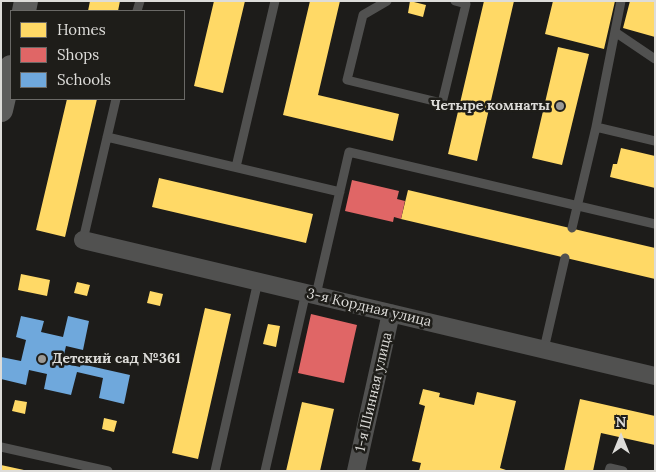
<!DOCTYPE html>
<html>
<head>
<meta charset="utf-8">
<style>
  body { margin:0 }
  #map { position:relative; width:656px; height:472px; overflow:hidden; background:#1d1c1a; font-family:Lora,serif }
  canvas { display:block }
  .frame { position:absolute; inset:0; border:2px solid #dddcd9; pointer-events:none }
  .legend { position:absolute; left:10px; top:10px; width:175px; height:90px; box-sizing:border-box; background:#1e1d19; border:1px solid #6a6966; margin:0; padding:6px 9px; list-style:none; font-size:15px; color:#dddcd9 }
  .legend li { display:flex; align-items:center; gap:10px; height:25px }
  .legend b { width:25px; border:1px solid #6a6966 }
  .north { position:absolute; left:596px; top:412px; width:50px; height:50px; -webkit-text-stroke:4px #1e1d19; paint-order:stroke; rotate:0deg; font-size:14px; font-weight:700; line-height:20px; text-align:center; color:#dddcd9 }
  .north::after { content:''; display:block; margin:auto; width:18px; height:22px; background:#dddcd9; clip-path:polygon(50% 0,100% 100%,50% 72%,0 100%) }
</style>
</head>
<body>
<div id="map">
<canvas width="656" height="472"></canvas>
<div class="frame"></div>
<ul class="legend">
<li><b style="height:14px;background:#ffd966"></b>Homes</li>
<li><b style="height:14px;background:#e06666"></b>Shops</li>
<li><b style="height:14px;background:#6fa8dc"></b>Schools</li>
</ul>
<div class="north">N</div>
</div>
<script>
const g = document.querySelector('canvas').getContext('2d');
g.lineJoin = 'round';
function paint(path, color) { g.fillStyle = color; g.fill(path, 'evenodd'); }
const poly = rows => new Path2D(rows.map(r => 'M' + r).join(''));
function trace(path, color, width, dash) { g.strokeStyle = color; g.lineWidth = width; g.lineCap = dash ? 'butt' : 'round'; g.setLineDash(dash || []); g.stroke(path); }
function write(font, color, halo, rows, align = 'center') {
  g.font = font + ' Lora,serif'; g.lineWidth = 5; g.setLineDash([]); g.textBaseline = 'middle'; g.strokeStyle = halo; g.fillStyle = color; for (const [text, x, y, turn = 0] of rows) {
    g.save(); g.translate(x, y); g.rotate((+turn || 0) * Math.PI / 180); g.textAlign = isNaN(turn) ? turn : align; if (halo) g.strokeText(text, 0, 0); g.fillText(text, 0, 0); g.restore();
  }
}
paint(poly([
  [90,1,120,1,118,11,88,11],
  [214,1,245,1,223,93,194,86],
  [310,1,340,1,318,95,399,114,393,141,283,115],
  [410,1,426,5,423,17,408,13],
  [484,1,514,1,477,161,448,154],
  [553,1,615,1,604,49,545,34],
  [630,1,655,1,655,37,623,28],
  [558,47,589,54,562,165,532,158],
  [67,99,97,99,65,237,36,230],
  [621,148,655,156,655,188,610,177,613,164,617,164],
  [159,178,313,214,306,243,152,207],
  [408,190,655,248,655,279,401,219],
  [21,274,50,280,47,296,18,290],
  [77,282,90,285,87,296,74,293],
  [150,291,163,294,160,306,147,303],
  [205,308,231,314,198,459,172,453],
  [268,324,280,326,276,347,263,344],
  [423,389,440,393,439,397,474,405,477,392,516,401,500,468,509,471,419,471,421,463,412,461,425,406,419,404],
  [580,399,655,416,655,445,601,433,593,471,564,471],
  [15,400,27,402,25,414,12,411],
  [302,402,334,409,320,471,286,471],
  [104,418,117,421,114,432,102,429],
  [1,465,24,470,24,471,1,471]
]), '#ffd966');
paint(poly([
  [352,180,399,191,397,199,405,201,401,219,394,217,393,222,345,211],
  [311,314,357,325,344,383,298,373]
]), '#e06666');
paint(poly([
  [21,316,44,321,41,332,63,337,68,316,89,321,83,350,66,346,62,363,80,367,81,364,130,375,124,404,99,398,103,378,77,372,71,395,44,389,47,374,29,370,26,385,1,379,1,357,21,361,26,340,16,337]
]), '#6fa8dc');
trace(poly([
  [387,1,363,15,347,80,442,103,466,4,455,1],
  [137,11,140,1],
  [615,32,655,59],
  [596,127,621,1],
  [107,137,340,192],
  [236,167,275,1],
  [572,228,596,127,655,141],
  [83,240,116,99],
  [316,295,349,152,655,224],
  [544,349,565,258],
  [1,447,108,471],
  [215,471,258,281],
  [265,471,306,292],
  [609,471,610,468,623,471]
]), '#515150', 9);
trace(poly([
  [83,240,655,376],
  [356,471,391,313]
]), '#515150', 18);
trace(poly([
  [24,11,26,1],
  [1,110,11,67]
]), '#5d5d5c', 24);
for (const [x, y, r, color] of [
  [560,106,5,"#9a9996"],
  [42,359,5,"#9a9996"]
]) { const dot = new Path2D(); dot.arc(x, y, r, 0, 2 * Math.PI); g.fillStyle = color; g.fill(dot); trace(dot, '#1e1d19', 2); }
write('bold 14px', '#dddcd9', '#1e1d19', [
  ["Четыре комнаты",550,106],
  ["Детский сад №361",52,359,"left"]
], 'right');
write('14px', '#dddcd9', '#1e1d19', [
  ["3-я Кордная улица",369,308,13],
  ["1-я Шинная улица",374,392,-77]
]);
</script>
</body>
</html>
